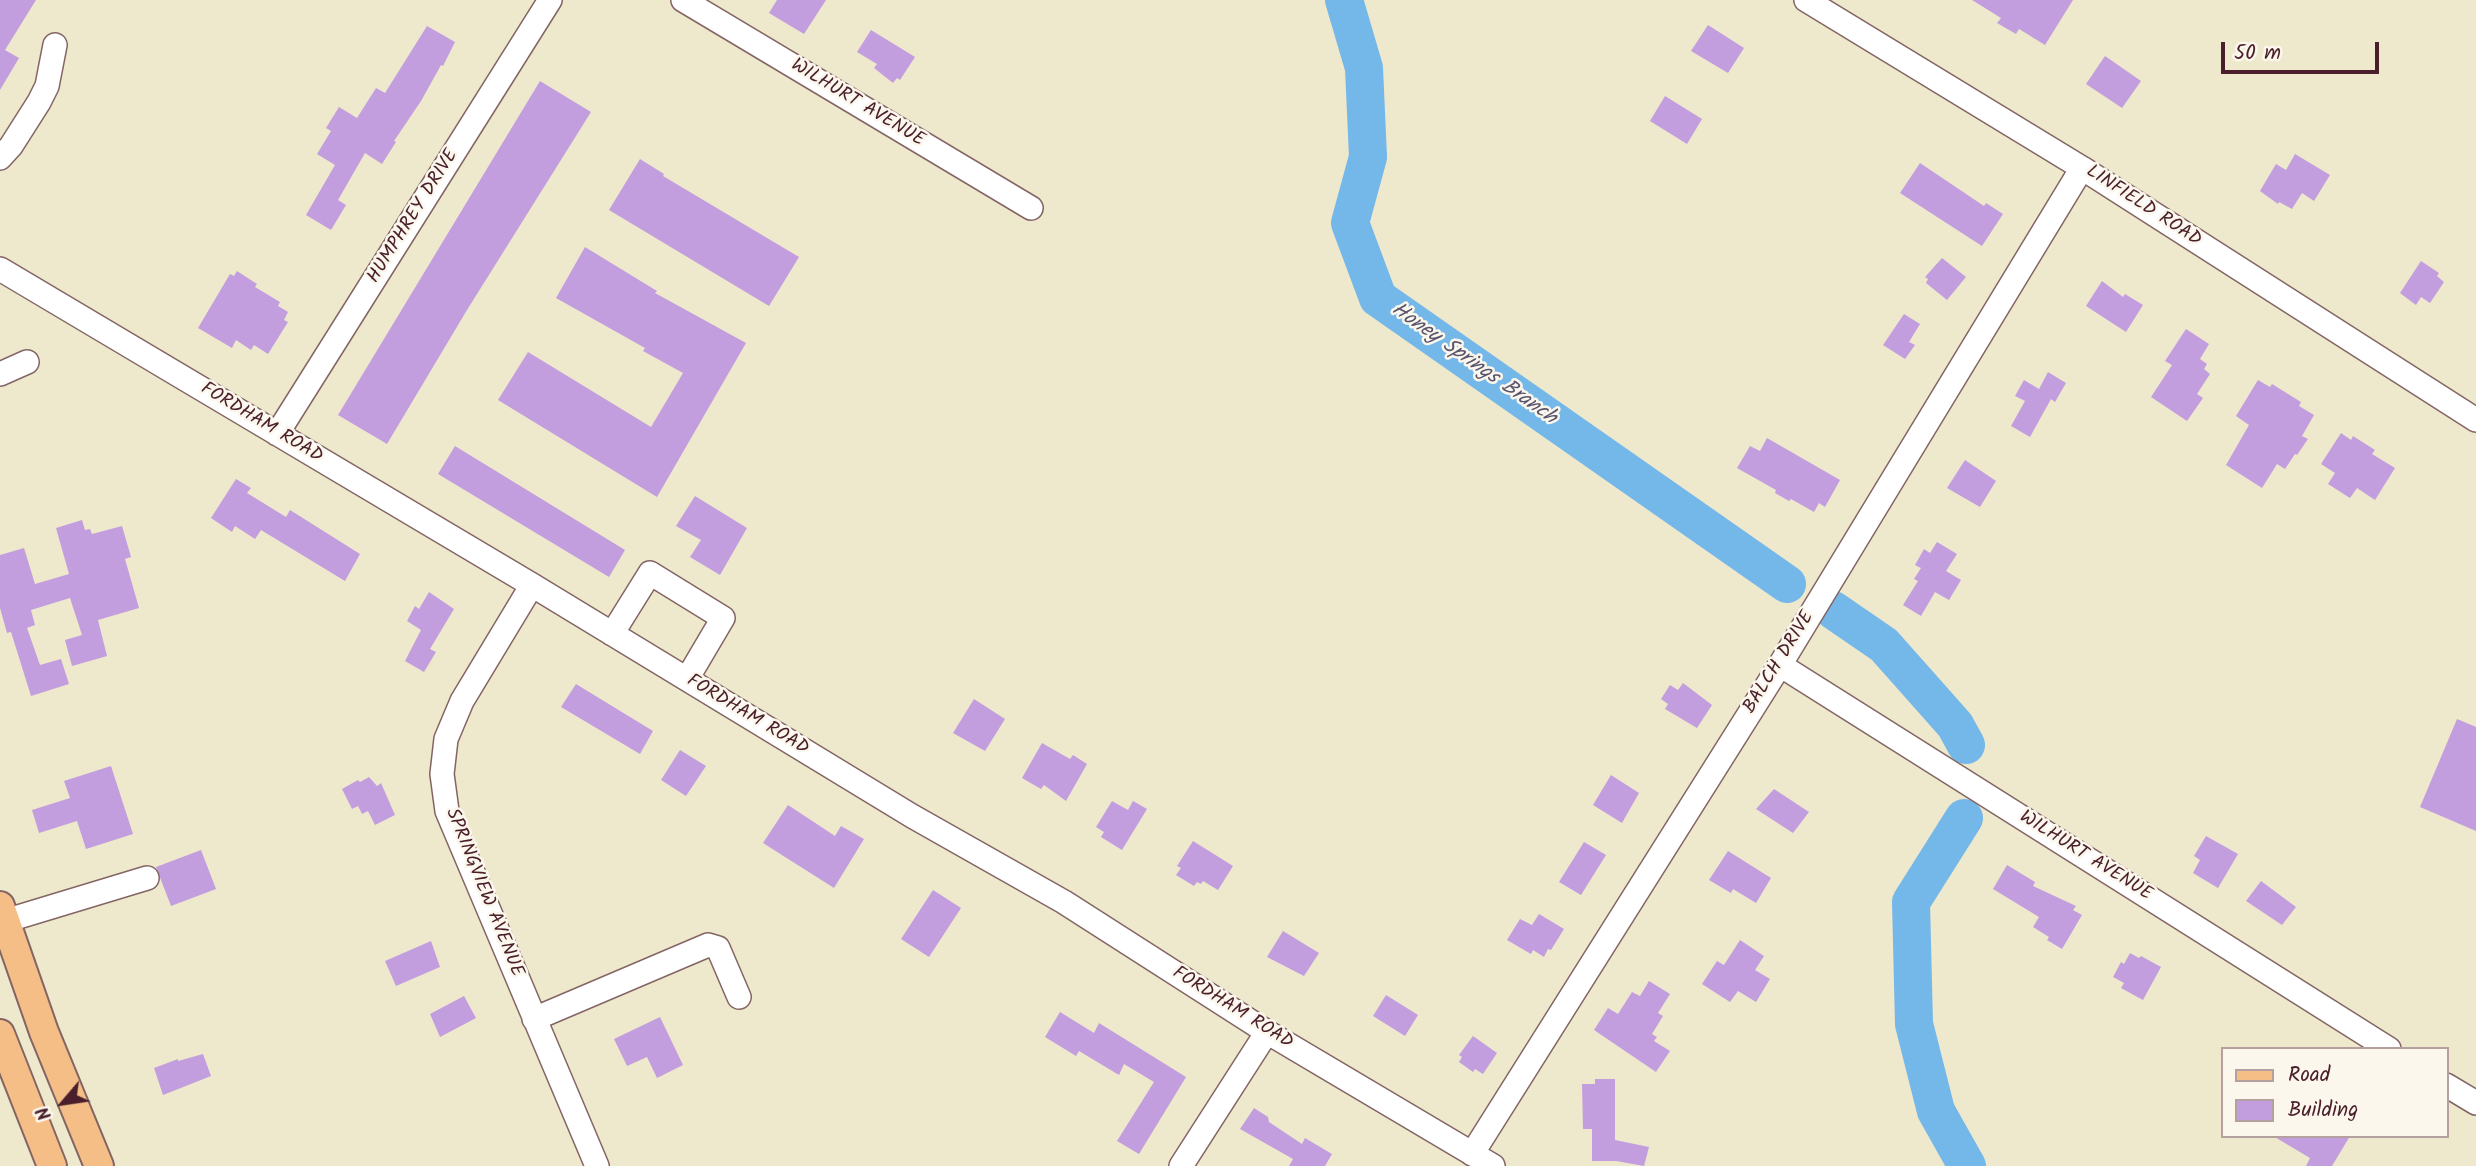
<!DOCTYPE html>
<html>
<head>
<meta charset="utf-8">
<style>
  body { margin:0 }
  #map { position:relative; width:2476px; height:1166px; overflow:hidden; background:#eee8cd; font-family:Kalam,sans-serif }
  canvas { display:block }
  .legend { position:absolute; left:2221px; top:1047px; width:228px; height:91px; box-sizing:border-box; background:#fbf7ec; border:2px solid #b4a19f; margin:0; padding:9px 12px; list-style:none; font-size:21px; color:#4a1f2b }
  .legend li { display:flex; align-items:center; gap:14px; height:35px }
  .legend b { width:35px; border:2px solid #b4a19f }
  .north { position:absolute; left:28px; top:1068px; width:70px; height:70px; -webkit-text-stroke:5px #fbf7ec; paint-order:stroke; rotate:241deg; font-size:19px; font-weight:700; line-height:28px; text-align:center; color:#4a1f2b }
  .north::after { content:''; display:block; margin:auto; width:24px; height:32px; background:#4a1f2b; clip-path:polygon(50% 0,100% 100%,50% 72%,0 100%) }
  .scale { position:absolute; left:2221px; top:42px; width:158px; height:32px; box-sizing:border-box; border:4px solid #4a1f2b; border-top:0; padding-left:9px; font-size:21px; line-height:24px; white-space:nowrap; color:#4a1f2b; -webkit-text-stroke:5px #fbf7ec; paint-order:stroke }
</style>
</head>
<body>
<div id="map">
<canvas width="2476" height="1166"></canvas>
<ul class="legend">
<li><b style="height:9px;background:#f6be87"></b>Road</li>
<li><b style="height:19px;background:#c29ede"></b>Building</li>
</ul>
<div class="north">N</div>
<div class="scale">50 m</div>
</div>
<script>
const g = document.querySelector('canvas').getContext('2d');
g.lineJoin = 'round';
const poly = rows => new Path2D(rows.map(r => 'M' + r).join(''));
function trace(path, color, width, dash) { g.strokeStyle = color; g.lineWidth = width; g.lineCap = dash ? 'butt' : 'round'; g.setLineDash(dash || []); g.stroke(path); }
function paint(path, color) { g.fillStyle = color; g.fill(path, 'evenodd'); }
function write(font, color, halo, rows, align = 'center') {
  g.font = font + ' Kalam,sans-serif'; g.lineWidth = 5; g.setLineDash([]); g.textBaseline = 'middle'; g.strokeStyle = halo; g.fillStyle = color; for (const [text, x, y, turn = 0] of rows) {
    g.save(); g.translate(x, y); g.rotate((+turn || 0) * Math.PI / 180); g.textAlign = isNaN(turn) ? turn : align; if (halo) g.strokeText(text, 0, 0); g.fillText(text, 0, 0); g.restore();
  }
}
trace(poly([
  [1344,0,1364,68,1368,157,1350,223,1378,298,1787,584],
  [1833,610,1884,645,1955,725,1966,745],
  [1964,818,1911,902,1914,1024,1936,1111,1967,1166]
]), '#74b7e9', 38);
paint(poly([
  [0,0,36,0,5,50,19,58,0,90],
  [777,0,826,0,804,34,769,13],
  [1972,0,2073,0,2045,45,2019,29,2016,34,1997,23,2001,18],
  [1708,25,1744,48,1728,73,1691,51],
  [427,26,455,42,443,66,441,65,421,101,394,141,396,142,382,164,365,153,338,200,346,205,331,230,306,215,335,165,317,154,331,131,326,128,339,107,357,118,376,88,385,93],
  [871,30,915,57,900,80,897,78,893,83,874,68,877,64,857,52],
  [2105,56,2141,81,2122,108,2086,84],
  [540,81,591,112,467,310,387,444,338,415],
  [1665,96,1702,119,1687,144,1650,121],
  [2295,154,2330,175,2314,201,2302,193,2292,209,2279,202,2278,204,2260,191,2276,164,2286,170],
  [640,159,664,174,663,176,799,257,769,306,609,210],
  [1920,163,1984,206,1986,203,2003,214,1982,246,1900,193],
  [585,247,657,291,655,293,746,343,657,497,498,400,528,352,651,427,683,373,643,351,645,348,556,298],
  [1942,258,1966,277,1947,300,1926,283,1928,279,1925,277],
  [2421,261,2439,273,2437,276,2444,282,2430,303,2421,297,2416,305,2400,293],
  [237,271,257,284,255,287,280,302,278,306,288,312,284,320,288,322,268,354,254,345,251,350,236,340,232,348,198,328,230,274,234,276],
  [2102,281,2123,297,2125,294,2143,305,2126,332,2086,306],
  [1904,314,1920,324,1909,342,1915,345,1905,359,1883,345],
  [2186,329,2209,344,2200,359,2207,364,2204,369,2210,374,2197,394,2203,398,2187,421,2151,397,2172,365,2165,361],
  [2048,372,2066,383,2055,402,2051,399,2030,437,2011,426,2025,401,2015,396,2024,380,2039,389],
  [2258,380,2270,387,2272,384,2301,402,2299,406,2314,415,2302,436,2308,439,2297,455,2295,454,2285,469,2277,464,2262,488,2226,465,2249,425,2236,416],
  [2341,433,2351,440,2353,436,2375,450,2372,454,2395,468,2375,500,2357,488,2350,498,2328,484,2335,473,2321,464],
  [1767,438,1840,480,1825,507,1819,503,1814,512,1791,499,1789,501,1775,493,1776,490,1737,468,1750,446,1760,451],
  [455,446,625,550,609,577,438,474],
  [1965,460,1996,481,1980,507,1947,488],
  [236,479,251,488,247,493,286,517,290,510,360,554,345,581,261,530,255,539,235,526,232,532,211,518],
  [695,496,747,528,720,575,690,557,701,540,676,526],
  [82,520,85,530,90,529,92,534,122,526,131,557,125,559,139,608,98,620,107,656,72,666,65,640,82,635,70,598,31,610,35,625,27,628,40,665,61,659,69,684,31,696,11,632,7,633,0,608,0,555,24,548,35,584,69,574,56,528],
  [1937,542,1957,554,1946,571,1961,580,1949,600,1935,592,1921,616,1903,605,1918,581,1914,579,1921,568,1915,565,1924,549,1930,553],
  [429,592,454,609,430,649,436,652,424,672,405,661,421,630,407,621,415,606,419,609],
  [1683,683,1712,705,1697,728,1665,709,1668,704,1661,699,1670,685,1678,690],
  [576,684,653,731,640,754,561,707],
  [974,699,1005,719,985,751,953,733],
  [2457,719,2476,727,2476,831,2420,807],
  [1042,743,1070,759,1073,755,1087,764,1066,801,1044,785,1041,789,1022,778],
  [680,750,706,766,686,796,661,780],
  [111,766,133,834,86,849,77,821,39,833,32,810,70,798,64,781],
  [1611,775,1639,793,1622,823,1593,805],
  [369,777,377,786,381,783,395,815,375,825,368,811,362,814,358,806,352,809,342,789,358,780,360,782],
  [1774,789,1809,812,1793,833,1756,809],
  [1112,801,1128,810,1133,801,1147,809,1122,850,1101,837,1104,832,1096,827],
  [788,805,835,836,841,826,864,839,834,888,763,843],
  [2206,836,2238,854,2218,888,2193,873,2200,860,2194,856],
  [1193,841,1233,866,1218,890,1203,881,1201,884,1197,882,1194,886,1176,875,1181,868,1177,866],
  [1584,842,1606,855,1581,895,1559,882],
  [201,850,216,889,171,906,156,867],
  [1728,851,1771,878,1756,903,1733,889,1731,893,1709,880],
  [2007,865,2035,882,2033,886,2076,906,2073,910,2082,915,2062,949,2047,940,2049,937,2033,927,2039,917,1993,889],
  [2261,881,2296,907,2282,925,2246,901],
  [933,890,961,908,929,957,901,939],
  [1539,914,1564,929,1551,950,1548,949,1544,957,1533,950,1531,954,1507,940,1520,919,1532,925],
  [1283,931,1319,953,1304,976,1267,957],
  [1740,940,1764,956,1755,970,1770,979,1756,1002,1738,991,1730,1002,1702,984,1717,961,1724,965],
  [431,941,440,967,396,986,385,961],
  [2130,953,2139,958,2141,956,2161,967,2143,1000,2121,988,2124,983,2113,977,2121,962,2124,964],
  [1649,981,1670,994,1658,1013,1663,1016,1652,1034,1657,1037,1654,1041,1670,1051,1656,1072,1594,1030,1608,1008,1618,1014,1632,992,1640,996],
  [1386,995,1418,1015,1405,1036,1373,1016],
  [464,996,476,1018,440,1037,430,1014],
  [1060,1012,1094,1033,1099,1023,1186,1077,1139,1154,1117,1141,1154,1082,1124,1064,1119,1075,1079,1051,1076,1056,1045,1037],
  [660,1017,683,1065,657,1078,647,1057,627,1066,614,1039],
  [1473,1036,1497,1053,1483,1074,1475,1069,1473,1072,1459,1062,1462,1057,1459,1055],
  [203,1054,211,1076,163,1095,154,1068,178,1059,178,1061],
  [1595,1079,1615,1079,1615,1140,1649,1147,1644,1166,1616,1161,1592,1161,1592,1129,1583,1129,1582,1084,1595,1084],
  [1254,1108,1268,1117,1269,1122,1302,1144,1305,1138,1332,1154,1325,1166,1289,1166,1293,1159,1240,1129],
  [2273,1136,2350,1136,2332,1166,2306,1166,2310,1158]
]), '#c29ede');
const minor = poly([
  [683,0,1031,208],
  [1806,0,2082,168,2476,420],
  [0,158,11,146,39,102,47,86,55,45],
  [0,269,532,585,912,816,1064,902,1267,1032,1493,1166],
  [0,374,27,362],
  [277,434,550,0],
  [532,585,462,701,446,739,442,774,447,811,597,1166],
  [612,634,650,573,723,618,687,679],
  [1780,665,2389,1049],
  [5,921,147,878],
  [534,1019,708,945,718,948,739,997],
  [2446,1085,2476,1103],
  [1472,1154,1780,665,2082,168],
  [1181,1166,1267,1032]
]);
const major = poly([
  [0,906,44,1032,99,1166],
  [0,1034,52,1166]
]);
trace(minor, '#836564', 26);
trace(major, '#836564', 32);
trace(minor, '#fff', 23);
trace(major, '#f6be87', 28);
write('19px', '#4a1f2b', '#fbf7ec', [
  ["WILHURT AVENUE",857,104,31],
  ["LINFIELD ROAD",2143,207,33],
  ["HUMPHREY DRIVE",414,217,-58],
  ["FORDHAM ROAD",261,424,31],
  ["BALCH DRIVE",1780,663,-58],
  ["FORDHAM ROAD",747,716,31],
  ["WILHURT AVENUE",2085,857,32],
  ["SPRINGVIEW AVENUE",483,893,68],
  ["FORDHAM ROAD",1232,1009,32]
]);
write('italic 21px', '#59546e', '#fbf7ec', [
  ["Honey Springs Branch",1473,365,35]
]);
</script>
</body>
</html>
